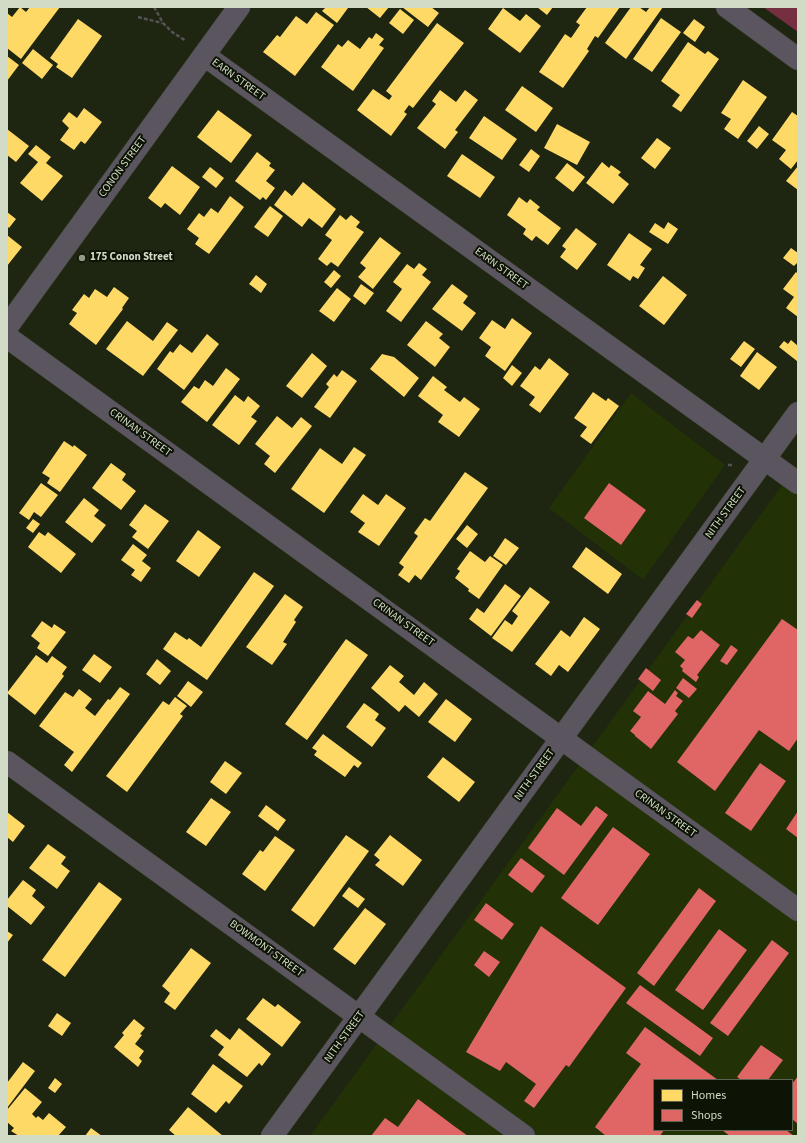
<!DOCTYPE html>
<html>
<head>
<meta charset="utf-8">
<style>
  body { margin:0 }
  #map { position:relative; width:805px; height:1143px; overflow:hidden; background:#1e2511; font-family:"Source Sans 3",sans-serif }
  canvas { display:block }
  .frame { position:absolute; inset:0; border:8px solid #d2dbc6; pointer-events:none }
  .legend { position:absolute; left:653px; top:1079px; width:140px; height:52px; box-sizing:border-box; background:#0d1305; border:1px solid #5c6352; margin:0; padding:5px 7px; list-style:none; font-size:12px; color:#d2dbc6 }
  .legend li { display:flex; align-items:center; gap:8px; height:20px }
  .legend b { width:20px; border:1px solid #5c6352 }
</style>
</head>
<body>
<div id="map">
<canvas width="805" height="1143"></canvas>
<div class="frame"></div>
<ul class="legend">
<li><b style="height:11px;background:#ffd966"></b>Homes</li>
<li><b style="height:11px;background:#e06666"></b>Shops</li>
</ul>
</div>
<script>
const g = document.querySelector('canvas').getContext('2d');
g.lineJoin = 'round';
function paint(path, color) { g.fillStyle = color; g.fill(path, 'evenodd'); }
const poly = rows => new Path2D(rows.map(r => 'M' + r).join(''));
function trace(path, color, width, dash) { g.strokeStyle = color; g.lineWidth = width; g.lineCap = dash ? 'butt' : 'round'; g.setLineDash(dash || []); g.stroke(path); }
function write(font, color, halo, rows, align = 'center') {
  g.font = font + ' "Source Sans 3",sans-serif'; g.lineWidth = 4; g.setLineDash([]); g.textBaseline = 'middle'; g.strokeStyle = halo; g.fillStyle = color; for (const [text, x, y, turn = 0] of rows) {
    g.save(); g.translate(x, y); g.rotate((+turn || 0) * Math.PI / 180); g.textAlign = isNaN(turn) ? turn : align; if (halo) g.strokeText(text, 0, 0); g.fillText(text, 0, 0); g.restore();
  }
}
paint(poly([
  [631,393,725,465,643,580,549,508],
  [798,463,798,1136,310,1136],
  [654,1080,792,1080,792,1130,654,1130]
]), '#233107');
paint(poly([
  [763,7,798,7,798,32]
]), '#752f40');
paint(poly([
  [20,7,26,12,30,7,60,7,21,59,7,48,7,13,12,17],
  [326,7,346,7,348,8,337,23,322,11],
  [366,7,389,7,380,18],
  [402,7,431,7,439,13,428,27],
  [537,7,553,7,547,15],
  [587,7,620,7,598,38,595,36,587,49,589,51,563,88,539,72,565,34,571,38,580,25,576,22],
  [631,7,639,7,646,12,650,7,663,7,626,59,605,43],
  [503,8,520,21,526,14,541,26,520,53,488,29],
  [400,9,414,20,403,34,389,23],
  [316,12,334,25,295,76,263,52,277,35,280,37,296,16,307,24],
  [661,18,681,32,652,72,633,59],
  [78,19,102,36,72,78,56,67,58,64,50,58],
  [694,19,705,27,695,42,683,33],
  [437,23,464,43,413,108,409,105,404,112,407,114,391,136,357,110,373,89,389,100,392,96,386,91],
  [376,33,384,39,379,45,384,48,353,91,321,67,338,44,342,47,348,40,360,49,369,37,372,39],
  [688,42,705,54,708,51,719,59,681,112,672,106,680,95,661,81],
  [33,49,53,65,42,79,22,63],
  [7,56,19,65,7,81],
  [743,80,767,97,738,139,724,129,731,119,721,113],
  [522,86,553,108,536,132,505,110],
  [440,90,456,102,465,90,478,100,455,130,458,132,445,149,417,128,436,104,432,101],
  [84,108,102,122,85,144,81,141,74,150,60,140,69,128,62,121,69,112,77,118],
  [218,110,252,135,231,163,197,137],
  [792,112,798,116,798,160,791,169,779,159,786,150,772,140],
  [484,116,517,139,502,160,469,138],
  [557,124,590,142,577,165,544,148],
  [759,126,769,134,757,149,747,141],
  [7,129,29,146,16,162,7,155],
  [657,138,671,148,655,169,641,158],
  [36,145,51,157,46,163,63,176,42,201,20,183,38,162,28,154],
  [531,149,540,156,529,172,519,165],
  [257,152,271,163,269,166,275,170,266,181,275,188,266,200,263,197,260,200,235,181],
  [462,154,495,177,480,198,447,176],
  [602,162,609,168,611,165,621,172,618,175,629,184,613,204,586,183],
  [567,163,585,177,573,192,555,178],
  [172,166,200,187,180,215,165,203,161,208,148,198],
  [798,166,798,190,786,181],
  [210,167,224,178,216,188,202,177],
  [303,182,336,209,322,228,309,218,302,227,274,205,285,190,292,196],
  [230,196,244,207,209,254,195,244,199,238,187,229,199,213,204,217,211,208,218,213],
  [519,197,527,203,530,199,540,207,537,210,561,228,548,245,536,236,532,241,523,234,526,229,507,215],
  [270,206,283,216,268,237,254,227],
  [7,212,16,219,9,228,7,226],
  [340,215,346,220,351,215,360,222,356,227,364,232,338,267,331,262,327,266,318,259,332,240,325,235],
  [668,222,678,229,668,244,649,232,655,223,664,229],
  [576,228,597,244,577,270,560,257,566,249,562,246],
  [629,233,652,249,640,265,645,268,638,279,633,276,630,281,607,265],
  [7,235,22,247,7,266],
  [380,237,401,253,373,289,358,277,366,268,360,263],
  [791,248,798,253,798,262,794,266,783,258],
  [419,263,427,269,422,275,431,282,401,322,386,311,402,289,393,282,407,264,414,269],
  [334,270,341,276,331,288,324,282],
  [796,272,798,274,798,317,786,308,794,297,783,289],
  [256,275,267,284,261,293,249,284],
  [663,276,687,295,664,325,639,306],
  [361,284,374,293,365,305,353,296],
  [452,284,468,296,463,303,476,313,462,331,432,309],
  [114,287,129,298,122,308,123,309,96,345,69,324,77,313,72,310,84,294,89,298,95,289,107,297],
  [337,288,351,299,334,322,319,311],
  [512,318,532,333,505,371,485,356,491,347,479,338,492,320,505,329],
  [127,321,153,341,167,322,178,330,143,376,106,349],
  [426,321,443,334,439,338,450,347,435,367,407,345],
  [207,334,219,344,184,390,157,369,170,351,173,353,180,344,192,353],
  [791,340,798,346,797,361,779,347,784,341,788,344],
  [744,341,755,349,741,367,730,359],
  [757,352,777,367,759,390,740,376],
  [312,353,327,366,302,398,286,386],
  [382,354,394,357,419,378,404,397,370,369],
  [549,358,569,374,540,413,529,405,535,397,520,386,535,366,540,370],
  [512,365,522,373,512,386,503,378],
  [226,368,240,379,207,422,181,402,194,386,199,389,205,380,213,386],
  [342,370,357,381,330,418,314,407,329,387,326,384,334,374,337,377],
  [433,376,447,387,444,390,460,402,464,397,480,409,459,437,438,422,443,415,418,396],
  [593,392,606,401,608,398,619,406,591,444,580,436,587,427,574,418],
  [235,395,244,402,248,396,260,406,251,417,257,421,239,445,212,425],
  [277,416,292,428,301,417,312,426,275,473,264,464,270,456,255,444],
  [64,441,73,447,74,445,87,455,60,492,47,483,50,478,42,473],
  [354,447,366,455,324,513,291,489,320,448,342,464],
  [111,463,126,474,122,480,136,491,121,510,92,488],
  [465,472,488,488,421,580,415,575,409,583,398,575,404,567,399,563,418,536,414,533,425,518,430,521],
  [41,483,58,495,41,517,34,512,29,520,19,513],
  [363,494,378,505,386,494,406,508,379,546,358,532,365,523,350,512],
  [84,498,99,510,94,516,106,525,92,543,65,522],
  [145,504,169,521,148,549,132,537,137,531,129,525],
  [33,519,40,524,33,533,26,528],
  [467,525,478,534,467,548,456,539],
  [198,530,221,547,199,577,176,561],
  [39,532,45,536,48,532,76,554,61,573,28,547],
  [505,538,519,548,506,565,493,556],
  [133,544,147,555,142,561,151,568,141,582,131,575,135,570,121,560],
  [586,547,622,574,608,594,572,567],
  [470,551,485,562,490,556,503,565,479,599,468,591,469,589,455,578,460,571,457,569],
  [254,572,274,586,207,680,163,649,175,632,187,640,189,638,201,647],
  [505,584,521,596,491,636,469,619,477,608,484,613],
  [530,587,550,602,512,652,492,638,505,620,512,625,518,616,512,611],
  [285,594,303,607,294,620,296,622,283,642,287,644,272,665,246,647],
  [584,617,600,629,568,672,559,665,551,676,535,664,561,630,570,637],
  [42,621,52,628,54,624,66,632,48,656,37,648,40,643,31,636],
  [346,639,368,655,307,740,285,724],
  [94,654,112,667,100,683,82,670],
  [36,655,47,663,52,656,67,667,62,674,64,676,35,715,7,693],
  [157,659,171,671,160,685,146,674],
  [390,665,404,676,399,682,414,695,424,682,438,694,419,717,405,705,399,712,371,688],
  [188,681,203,692,191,707,177,696],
  [120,687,130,694,72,772,64,765,74,752,39,726,65,692,73,697,79,689,92,699,85,708,95,716,108,699,110,700],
  [175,697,187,706,180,714,183,716,127,792,106,776,163,701,169,705],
  [446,699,472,719,455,742,428,722],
  [364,703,379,714,375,720,386,728,372,747,346,727],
  [323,734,362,763,358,768,354,765,345,777,314,755,317,751,312,748],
  [443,757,475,782,459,802,427,777],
  [225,761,242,773,226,794,210,782],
  [211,798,231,812,206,846,186,832],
  [266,805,286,820,278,831,258,816],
  [7,812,25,826,13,842,7,837],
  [346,835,369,851,314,927,291,910],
  [390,835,422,860,403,886,375,865,380,860,374,855],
  [275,836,295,850,265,891,242,874,260,850,263,852],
  [48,844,66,857,61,864,70,871,57,889,29,868],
  [23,880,36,890,32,896,45,907,31,925,7,906,7,900],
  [99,882,122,899,65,977,42,960],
  [349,887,365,899,358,908,342,896],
  [365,908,386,924,355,965,333,949],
  [7,931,13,935,7,943],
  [191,948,211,963,175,1010,164,1002,170,993,162,986],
  [263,998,275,1007,278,1004,301,1022,282,1047,246,1019],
  [57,1013,71,1023,62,1036,48,1026],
  [134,1019,145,1028,140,1034,142,1035,135,1044,144,1051,139,1058,142,1061,138,1067,114,1047,124,1035,122,1033],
  [239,1028,271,1054,262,1066,259,1063,247,1077,218,1055,224,1047,210,1036,216,1029,230,1040],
  [23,1062,35,1071,7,1108,7,1083],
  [213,1064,243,1086,229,1104,226,1101,216,1113,191,1094],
  [55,1078,62,1084,55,1093,48,1088],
  [25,1088,42,1102,32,1114,36,1118,38,1116,43,1120,49,1113,66,1127,58,1136,19,1136,11,1131,14,1128,7,1122,7,1110],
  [188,1107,223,1136,176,1136,169,1130],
  [91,1128,102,1136,85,1136]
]), '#ffd966');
paint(poly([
  [609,483,646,510,621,545,584,518],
  [697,600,702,604,692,618,686,614],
  [782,619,798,630,798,738,789,751,759,730,715,791,677,762],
  [701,630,720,645,697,675,699,677,696,682,682,671,683,669,680,666,685,660,675,652,688,636,693,639],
  [731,645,738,650,727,665,720,661],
  [646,668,661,680,653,691,638,679],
  [683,678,697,689,689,698,676,688],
  [675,690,678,693,676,696,683,701,675,711,678,714,651,749,635,736,635,735,630,731,641,717,633,711,648,691,665,704],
  [760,763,786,781,751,831,725,813],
  [596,806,608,815,564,875,528,848,557,808,581,826],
  [798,811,798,838,786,829],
  [613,827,650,854,598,925,561,898],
  [521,858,545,876,532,893,508,875],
  [699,888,716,901,654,986,637,973],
  [486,903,514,924,502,940,474,920],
  [541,926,626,988,569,1067,566,1065,534,1108,524,1101,536,1084,506,1062,500,1071,466,1052],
  [719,929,747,950,703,1010,675,990],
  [772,940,789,953,728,1036,710,1023],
  [484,951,500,962,489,977,474,965],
  [640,985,713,1038,700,1056,626,1003],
  [645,1027,718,1080,654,1080,654,1130,664,1130,660,1136,606,1136,595,1127,641,1064,626,1053],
  [761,1045,783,1060,768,1080,741,1080,737,1077],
  [798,1076,798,1124,792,1119,792,1084],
  [418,1099,454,1126,468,1136,371,1136,385,1118,398,1127],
  [722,1130,786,1130,794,1136,730,1136]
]), '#e06666');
const street = poly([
  [727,7,798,59],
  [204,55,798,483],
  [7,327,239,7],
  [7,337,798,910],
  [7,762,524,1136],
  [272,1136,798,413]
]);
trace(street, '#3a4030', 23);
trace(poly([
  [154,7,163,23,172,32,186,41],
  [138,17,162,23],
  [728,465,732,465]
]), '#545352', 2.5, [4, 2]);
trace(street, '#5a555e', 22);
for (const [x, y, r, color] of [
  [82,258,4,"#939b87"]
]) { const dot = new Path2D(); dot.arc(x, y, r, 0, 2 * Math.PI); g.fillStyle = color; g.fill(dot); trace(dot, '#0d1305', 1.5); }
write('11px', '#d2dbc6', '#0d1305', [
  ["EARN STREET",238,80,36],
  ["CONON STREET",123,167,-54],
  ["EARN STREET",501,269,36],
  ["CRINAN STREET",140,433,36],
  ["NITH STREET",726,513,-54],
  ["CRINAN STREET",403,623,36],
  ["NITH STREET",535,775,-54],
  ["CRINAN STREET",665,814,36],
  ["BOWMONT STREET",266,949,36],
  ["NITH STREET",345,1037,-54]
]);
write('bold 11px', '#d2dbc6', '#0d1305', [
  ["175 Conon Street",90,258]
], 'left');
</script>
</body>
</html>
